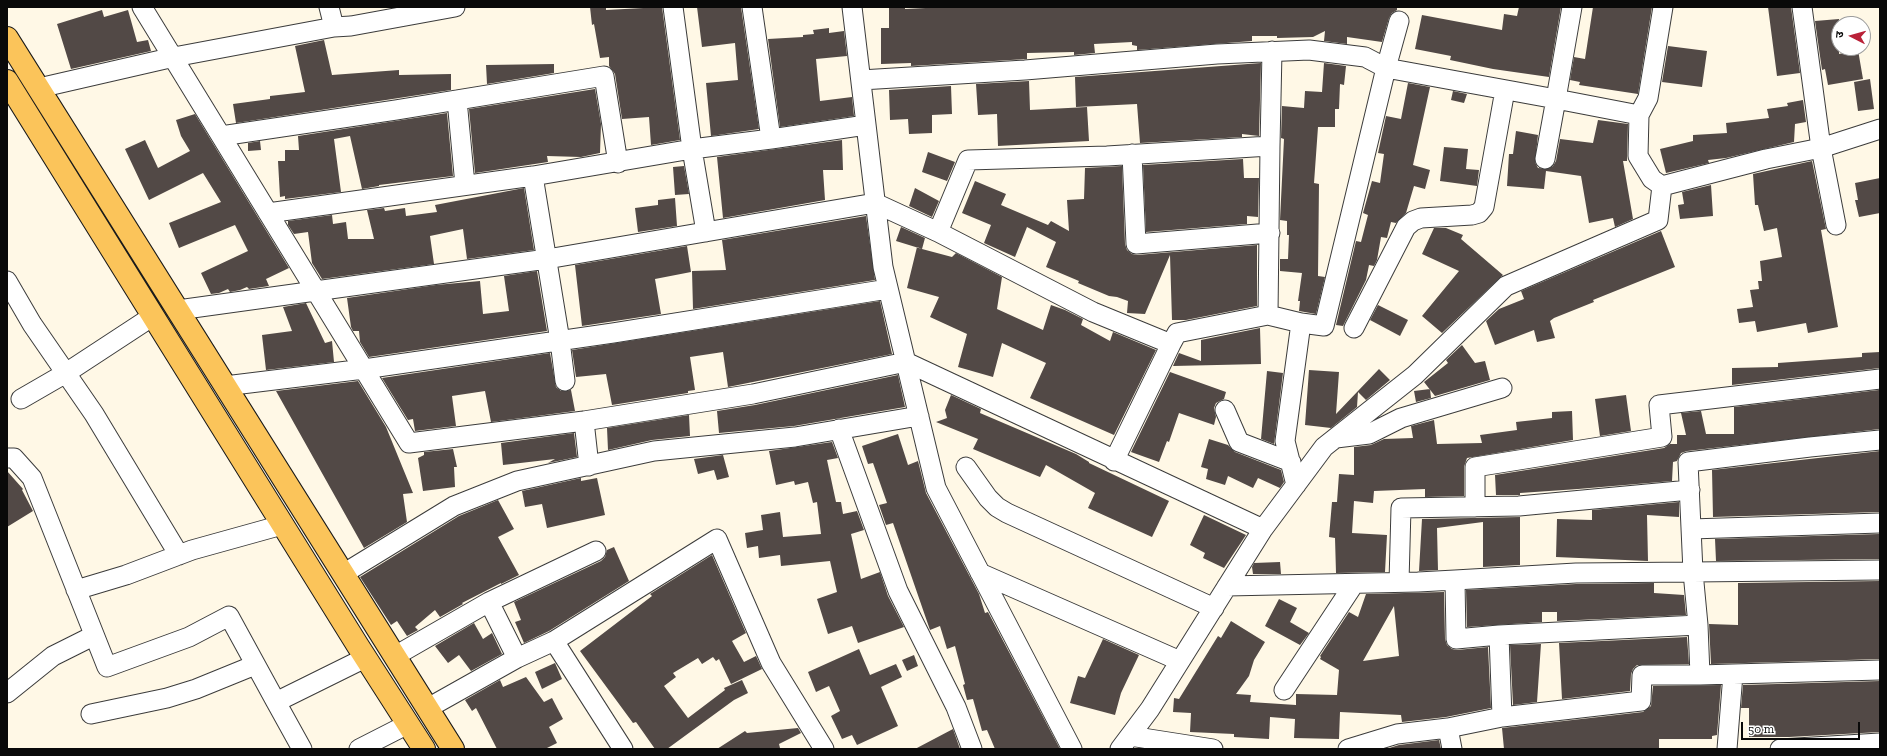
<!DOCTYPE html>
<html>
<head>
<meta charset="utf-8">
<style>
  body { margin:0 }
  #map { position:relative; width:1887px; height:756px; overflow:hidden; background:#fff8e6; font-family:"Zilla Slab","Noto Sans Devanagari",serif }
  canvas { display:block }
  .frame { position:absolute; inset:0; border:8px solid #090909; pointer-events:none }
  .north { position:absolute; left:1831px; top:16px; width:40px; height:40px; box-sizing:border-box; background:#fff; border:1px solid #9d9d9d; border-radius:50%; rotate:276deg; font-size:11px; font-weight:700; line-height:16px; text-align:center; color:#090909 }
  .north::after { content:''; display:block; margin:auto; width:14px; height:18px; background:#ba2138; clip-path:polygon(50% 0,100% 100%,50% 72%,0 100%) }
  .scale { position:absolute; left:1741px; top:722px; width:119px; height:18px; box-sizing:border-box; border:2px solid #090909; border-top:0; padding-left:5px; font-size:12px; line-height:14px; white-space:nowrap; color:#090909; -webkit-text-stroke:3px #fff; paint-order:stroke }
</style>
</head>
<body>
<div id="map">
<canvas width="1887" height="756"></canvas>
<div class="frame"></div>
<div class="north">उ</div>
<div class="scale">50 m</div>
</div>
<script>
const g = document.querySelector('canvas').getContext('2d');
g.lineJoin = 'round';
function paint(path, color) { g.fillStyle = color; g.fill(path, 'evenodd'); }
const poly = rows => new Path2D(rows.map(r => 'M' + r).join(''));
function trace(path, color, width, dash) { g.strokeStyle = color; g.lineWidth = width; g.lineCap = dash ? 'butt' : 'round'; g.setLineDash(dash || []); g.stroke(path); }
paint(poly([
  [590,7,606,7,606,10,662,7,680,140,651,145,649,117,622,119,615,74,609,66,609,57,600,58,594,24,592,25],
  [697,7,741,7,759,129,711,136,706,83,738,80,735,43,702,47],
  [889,7,905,7,905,9,946,7,1397,7,1397,10,1392,13,1389,18,1382,42,1347,37,1347,44,1324,41,1325,31,1313,37,1277,38,1277,36,1252,36,1252,41,1137,50,1137,46,1132,45,1132,42,1094,44,1095,53,1074,55,1074,52,1027,53,1027,59,911,66,911,63,881,64,881,28,889,28],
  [1519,7,1561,7,1549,77,1493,69,1450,60,1451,56,1415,49,1422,15,1502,30,1504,14,1517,16],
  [1593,7,1652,7,1638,94,1579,85,1580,82,1570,80,1574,57,1585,59],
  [1768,7,1791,7,1800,73,1777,76],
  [102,10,104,17,128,10,137,42,148,40,151,51,71,69,57,24],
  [1839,19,1839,54,1858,50,1863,79,1828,85,1825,69,1822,70,1815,21],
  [829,28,829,33,844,31,847,56,816,59,820,101,852,97,854,116,780,127,768,39,803,37,803,35,814,34,813,30],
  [324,40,332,75,399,70,399,75,451,74,451,90,236,123,233,104,270,99,270,96,305,92,295,46],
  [1668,46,1707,51,1702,87,1662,82],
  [1261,63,1259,136,1242,134,1242,137,1140,143,1137,104,1076,107,1075,77],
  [1324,63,1346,66,1344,85,1340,84,1339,109,1335,109,1335,127,1318,127,1314,183,1319,184,1318,276,1325,277,1316,314,1299,311,1300,301,1298,301,1302,273,1280,271,1280,259,1288,259,1289,235,1287,235,1287,221,1280,220,1284,139,1281,138,1282,106,1304,108,1305,91,1322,92],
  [554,64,554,73,487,84,486,65],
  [1870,79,1874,109,1858,111,1854,82],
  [1029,81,1030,110,1087,107,1089,141,998,146,997,114,978,115,976,84],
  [1408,83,1430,87,1413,165,1430,170,1425,189,1414,186,1406,213,1396,223,1391,222,1387,238,1381,237,1377,260,1374,266,1369,265,1366,280,1343,326,1336,325,1356,241,1361,242,1368,215,1363,213,1372,181,1380,183,1384,154,1378,153,1386,116,1401,119],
  [951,86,952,114,932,115,932,133,909,134,908,119,890,120,889,90],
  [595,89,601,124,600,153,581,157,547,156,548,162,475,173,469,109],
  [1453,91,1467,94,1464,103,1451,100],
  [1803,100,1806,122,1795,124,1794,142,1726,158,1708,160,1709,163,1666,173,1660,149,1693,141,1693,135,1727,133,1726,123,1769,118,1767,109,1788,106,1787,103],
  [447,113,453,176,379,185,379,186,362,189,350,136,334,139,341,192,285,199,285,196,280,197,278,161,285,161,285,150,299,150,298,136],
  [195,114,289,268,266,279,269,286,249,289,247,287,240,290,230,292,228,289,219,293,211,294,201,273,248,251,235,225,179,248,169,223,221,202,203,173,149,200,125,149,145,140,158,168,190,151,181,136,176,120],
  [1598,120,1628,124,1627,161,1623,161,1633,219,1615,227,1613,218,1589,223,1581,176,1546,171,1544,189,1507,186,1509,154,1513,154,1516,131,1538,135,1535,162,1538,168,1548,169,1553,166,1556,161,1560,139,1593,143],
  [842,140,843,170,823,170,825,200,723,218,717,157],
  [260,141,261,150,248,151,248,143],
  [1444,147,1468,149,1466,169,1479,170,1477,186,1440,181],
  [928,152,955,162,947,181,922,172],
  [1243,159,1244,178,1259,178,1258,217,1247,216,1247,224,1146,232,1143,165],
  [1812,161,1826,229,1821,230,1838,327,1808,333,1806,323,1757,332,1755,321,1739,323,1737,309,1753,307,1750,290,1759,289,1758,281,1762,281,1760,261,1782,257,1777,228,1764,231,1758,205,1755,205,1753,174],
  [684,166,689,194,675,195,673,167],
  [1122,166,1125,244,1127,250,1132,254,1137,255,1257,245,1257,306,1186,320,1172,320,1170,255,1145,314,1127,313,1128,301,1117,297,1109,296,1078,283,1079,281,1046,267,1056,242,1027,227,1015,257,984,243,991,225,962,213,975,181,1006,194,1001,205,1048,225,1051,221,1069,231,1067,200,1084,199,1085,168],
  [1880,178,1880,213,1859,217,1855,200,1858,200,1855,183],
  [1711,185,1713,216,1680,219,1678,205,1684,204,1682,192],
  [524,188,534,250,467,259,463,229,430,236,434,264,322,279,312,263,308,232,294,234,288,225,288,221,332,215,333,224,346,222,348,239,374,239,367,210,384,208,385,211,405,208,406,216,437,212,435,205],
  [915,188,939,201,932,217,909,206],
  [675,198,677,226,638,232,635,208,658,205,658,200],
  [866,216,875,280,693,309,692,271,726,270,722,240],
  [901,227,925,238,922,249,952,257,956,253,1002,277,997,309,1043,330,1051,305,1065,310,1083,319,1081,325,1110,341,1113,332,1156,350,1114,435,1030,398,1046,363,1002,343,993,377,958,367,967,334,930,317,939,297,907,288,917,247,922,249,896,241],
  [1434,228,1446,228,1463,235,1461,239,1503,275,1442,333,1422,316,1459,271,1422,254],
  [1661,231,1675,267,1593,300,1594,302,1554,318,1550,321,1555,338,1537,342,1534,330,1495,345,1486,321,1499,309,1524,299,1521,291],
  [687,246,691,272,655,279,661,314,582,326,575,265],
  [537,271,547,331,369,357,360,342,359,331,353,331,351,327,347,298,436,285,480,281,483,314,509,311,504,276],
  [880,301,892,354,728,387,723,352,690,357,695,390,688,391,688,393,612,405,606,374,576,377,572,350],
  [306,303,325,343,332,341,334,362,266,370,262,335,292,331,283,307],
  [1378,305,1408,320,1400,336,1370,320],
  [1260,328,1261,364,1173,366,1179,353,1201,361,1201,340],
  [1462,345,1475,363,1485,361,1490,380,1435,396,1424,382,1448,363,1446,360],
  [1880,352,1880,368,1732,385,1732,368,1778,367,1778,363,1862,357,1862,353],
  [550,353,556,387,561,391,571,390,575,411,491,422,485,391,452,396,456,426,415,431,413,419,408,420,382,378],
  [1379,369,1390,380,1366,400,1358,392,1357,407,1331,428,1305,425,1309,370,1339,372,1336,414],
  [1267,371,1283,373,1274,444,1261,439],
  [1170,372,1226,392,1224,399,1216,403,1214,408,1216,417,1214,425,1179,413,1169,442,1167,441,1159,462,1131,452],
  [898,375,905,407,794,426,719,433,717,411,755,405],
  [358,381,386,427,413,493,403,494,407,522,364,548,276,391],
  [1430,389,1431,398,1416,402,1414,391],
  [1879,390,1880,429,1687,451,1681,453,1677,461,1673,462,1672,481,1578,489,1520,493,1520,495,1496,495,1495,475,1664,448,1670,444,1677,444,1677,435,1686,435,1681,413,1701,411,1706,434,1734,434,1734,407],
  [951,395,981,409,980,413,1076,454,1089,462,1089,463,1169,501,1152,537,1088,508,1095,493,1046,465,1040,477,973,449,978,439,936,422,947,418,945,410],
  [1626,395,1631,431,1600,436,1595,399],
  [1572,411,1573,440,1467,458,1464,467,1464,496,1425,497,1425,489,1374,491,1373,503,1354,501,1352,533,1387,535,1385,572,1336,573,1335,538,1329,537,1332,502,1337,502,1339,474,1354,475,1354,447,1371,445,1384,439,1413,438,1411,426,1434,420,1437,444,1482,443,1480,435,1517,430,1516,422,1552,418,1552,412],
  [689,415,690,436,652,440,608,450,607,428],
  [574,433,577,457,548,463,555,459,503,465,501,443],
  [898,434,908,465,918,461,926,493,979,594,985,613,988,612,1060,749,995,749,987,730,982,731,973,699,967,700,963,685,965,684,955,646,947,649,940,626,930,630,893,523,886,525,879,505,887,503,873,463,868,464,862,446],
  [1209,439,1228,445,1235,452,1281,470,1284,482,1280,488,1258,478,1253,488,1228,476,1225,485,1206,479,1208,469,1201,467],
  [832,442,838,458,827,460,836,502,841,502,843,514,857,511,864,530,851,534,861,579,880,572,888,596,904,627,858,643,852,626,828,634,817,599,837,592,830,561,781,566,780,555,759,558,758,546,747,548,745,533,763,530,761,515,780,512,783,537,821,534,817,502,813,503,808,482,795,485,794,481,776,485,769,451],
  [453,449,457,467,454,467,455,487,423,491,418,458,424,455,424,452],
  [1880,451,1879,512,1713,517,1712,470],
  [723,455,729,477,717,480,714,470,698,474,694,459],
  [7,471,23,489,22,490,33,511,7,527],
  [581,478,581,481,597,478,605,515,547,528,542,504,525,507,522,491],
  [498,500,514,529,498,537,519,575,501,584,501,583,462,603,463,604,440,617,435,610,415,627,418,630,407,636,397,621,391,625,360,577,459,516],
  [1679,502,1679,517,1647,515,1648,561,1556,557,1557,519,1592,520,1592,510],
  [1204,515,1246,535,1224,568,1203,558,1205,553,1190,545],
  [1520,517,1520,565,1483,567,1483,522,1437,528,1438,570,1419,571,1422,519],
  [1879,534,1879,559,1716,561,1715,539],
  [614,547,629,581,549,631,524,643,515,622,521,620,514,602,601,561,605,557,607,550],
  [712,555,746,633,732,641,744,662,756,656,762,669,731,684,719,659,716,661,713,657,702,664,698,658,673,673,676,677,664,686,688,718,725,690,724,688,742,680,748,693,734,700,667,749,655,749,636,722,633,723,580,651,652,596,650,594],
  [1280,562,1281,574,1253,574,1252,567,1254,563],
  [1879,581,1880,582,1880,659,1711,664,1709,624,1738,625,1738,583],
  [1654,583,1654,593,1684,595,1686,615,1557,621,1557,612,1542,612,1542,622,1467,627,1466,590,1576,584],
  [1444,592,1445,639,1447,645,1452,649,1457,650,1488,647,1491,708,1446,717,1402,722,1401,715,1340,712,1339,739,1294,738,1295,719,1270,717,1269,739,1234,737,1234,734,1190,732,1191,713,1173,712,1174,698,1179,699,1218,636,1221,638,1231,621,1265,642,1254,660,1249,676,1236,694,1251,695,1250,702,1296,705,1296,694,1337,695,1339,670,1320,659,1321,657,1320,656,1349,612,1358,617,1366,594],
  [1394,606,1399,656,1363,661],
  [1279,599,1297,608,1290,622,1309,633,1300,645,1265,626],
  [474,623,483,639,492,633,502,654,471,671,459,655,448,663,435,646],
  [1687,637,1689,664,1637,665,1633,669,1631,674,1630,691,1562,699,1559,643],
  [1103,639,1139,655,1121,693,1115,715,1070,703,1078,676,1085,678],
  [1541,644,1537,702,1513,705,1510,645],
  [859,649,870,675,896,664,902,677,881,687,898,726,857,745,852,735,842,739,831,716,840,711,829,686,816,692,808,672],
  [914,655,918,666,907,671,902,660],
  [555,663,562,679,542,689,535,672],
  [526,677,544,702,552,698,563,719,549,727,557,743,545,749,497,749,476,708,472,711,465,700,500,680,503,687],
  [1880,681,1880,732,1789,737,1749,737,1749,708,1741,708,1743,685],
  [1721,685,1717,735,1712,736,1712,739,1659,739,1659,749,1504,749,1502,728,1643,712,1651,706,1653,686],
  [798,728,801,733,779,744,780,748,717,749,745,731,747,733],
  [953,729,960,749,915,749],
  [1439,740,1441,749,1386,749,1399,745]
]), '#524946');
const minor = poly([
  [142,7,409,443,584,421,753,394,906,362,1263,529],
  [329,7,334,27],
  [673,7,692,149,771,139],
  [752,7,771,139,866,125],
  [852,7,883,267,936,488,1072,749],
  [861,80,1025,70,1217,54,1309,50,1365,57,1386,68,1399,21],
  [39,88,174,57,334,27,351,26,455,7],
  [457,100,465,185],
  [1639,115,1648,98,1663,7],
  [221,136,396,110,604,76,618,163],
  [1132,154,1136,244,1270,233],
  [1545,159,1556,99,1639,115,1638,156,1652,179,1662,186],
  [533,176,560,341,565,381],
  [268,213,533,176,692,149,706,232],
  [1836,225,1821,148,1880,129],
  [938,232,1093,312,1171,344,1114,461],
  [7,281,32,324,94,414,179,555],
  [178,310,547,259,875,203,938,232,968,160,1107,156,1270,146,1272,51],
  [1268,315,1270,146],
  [1354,328,1406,227,1413,221,1421,218,1472,215,1479,213,1484,207,1505,90],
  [1171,344,1177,333,1268,315,1301,323],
  [225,386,364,369,613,333,888,289],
  [21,399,66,373,153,316],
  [1225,410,1239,442,1291,462],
  [584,421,589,466],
  [839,429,898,591,956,707,972,749],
  [1336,438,1369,434,1401,418,1502,388],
  [1880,440,1810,447,1688,462,1693,572,1880,570],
  [7,458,14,458,32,478,107,667,189,637,229,616,276,702],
  [966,467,988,498,997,507,1007,513,1214,608],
  [1296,485,1285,441,1301,323,1324,326,1386,68,1556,99,1572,7],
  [1475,507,1475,467,1662,437,1659,405,1880,379],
  [1691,529,1880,523],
  [980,573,1180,661],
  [343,574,454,506,517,481,654,451,795,437,919,416],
  [1399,582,1401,508,1519,506,1690,490],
  [1227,586,1418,582,1455,580,1576,573,1693,572,1698,625,1499,635,1456,639,1455,580],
  [76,590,126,575,192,550,282,525],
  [489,602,596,551],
  [1698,625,1700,675,1733,674,1727,749],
  [554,641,717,539,771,663,824,749],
  [395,656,489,602,517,658,554,641,623,749],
  [1733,674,1880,670],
  [1284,690,1354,584],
  [7,693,53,656,93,636],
  [428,708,517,658],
  [91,714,167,698,196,689,255,665],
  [1502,717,1641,701,1642,675,1700,675],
  [1130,736,1213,749],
  [302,749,276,702,365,658],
  [359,749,408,724],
  [1120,749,1150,709,1263,529,1324,447,1415,375,1506,286,1658,220,1662,186,1766,159,1821,148,1802,7],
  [1348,749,1397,734,1448,728],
  [1452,749,1448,728,1502,717,1499,635],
  [1780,749,1880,743]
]);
const major = poly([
  [7,38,453,749],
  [7,81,358,646,424,749]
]);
trace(minor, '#3c3c3c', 21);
trace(major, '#1a1a1a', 24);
trace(minor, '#fff', 19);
trace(major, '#fbc45a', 22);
</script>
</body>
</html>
